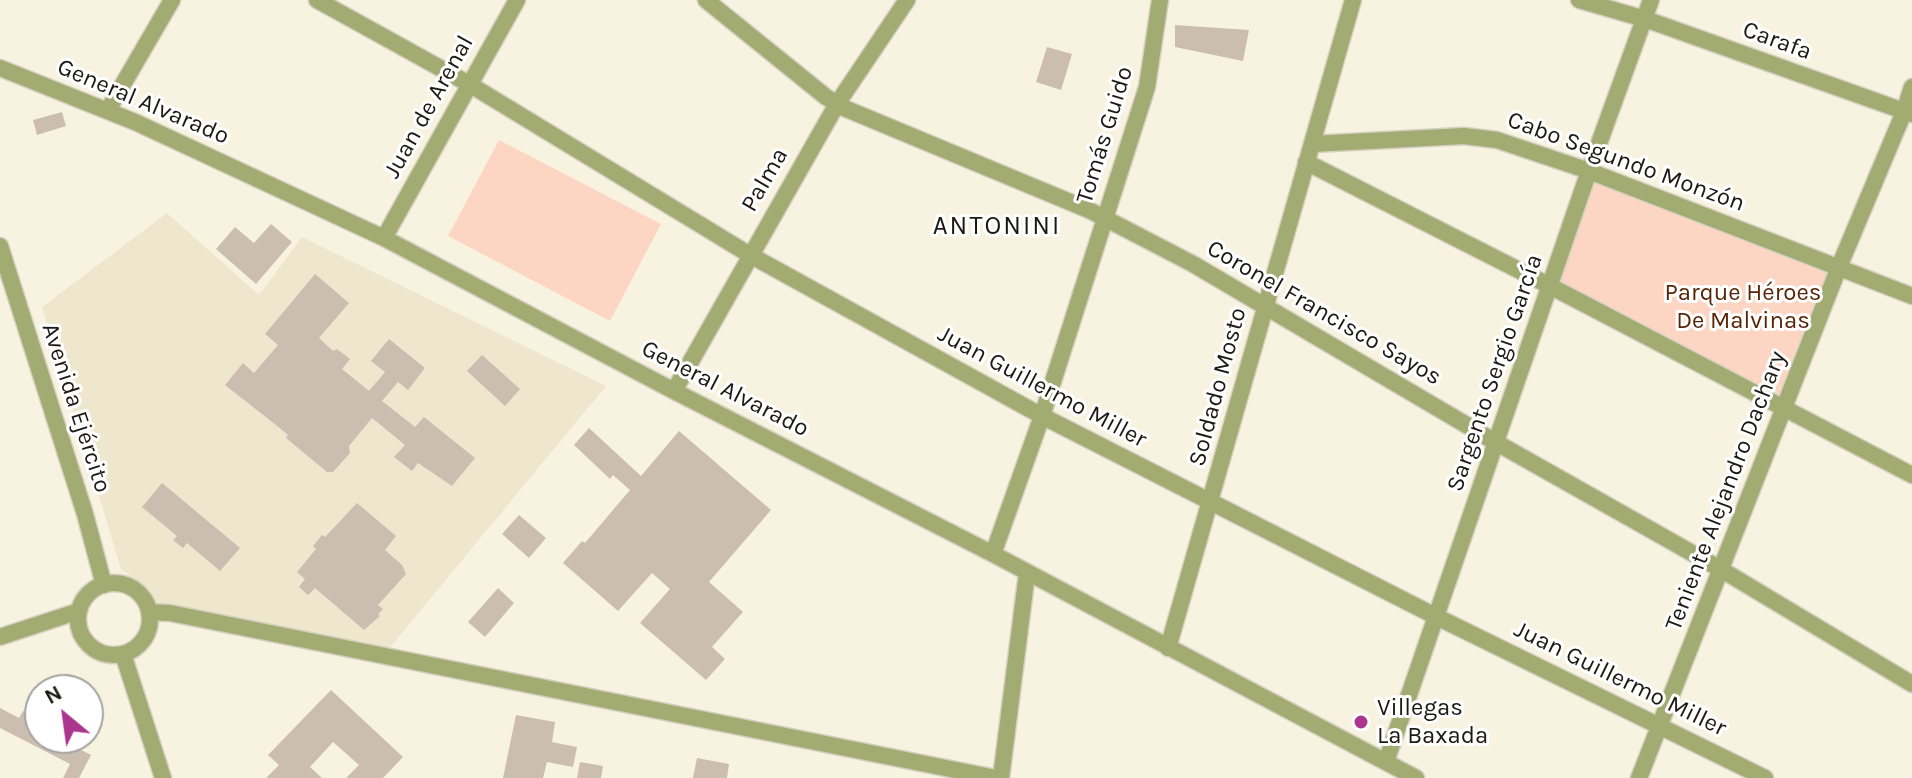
<!DOCTYPE html>
<html>
<head>
<meta charset="utf-8">
<style>
  body { margin:0 }
  #map { position:relative; width:1912px; height:778px; overflow:hidden; background:#f8f3e1; font-family:Karla,sans-serif }
  canvas { display:block }
  .north { position:absolute; left:24px; top:674px; width:80px; height:80px; box-sizing:border-box; background:#fff; border:2px solid #a4a3a1; border-radius:50%; rotate:331deg; font-size:22px; font-weight:700; line-height:32px; text-align:center; color:#1b1913 }
  .north::after { content:''; display:block; margin:auto; width:28px; height:36px; background:#ab368d; clip-path:polygon(50% 0,100% 100%,50% 72%,0 100%) }
</style>
</head>
<body>
<div id="map">
<canvas width="1912" height="778"></canvas>
<div class="north">N</div>
</div>
<script>
const g = document.querySelector('canvas').getContext('2d');
g.lineJoin = 'round';
function paint(path, color) { g.fillStyle = color; g.fill(path, 'evenodd'); }
const poly = rows => new Path2D(rows.map(r => 'M' + r).join(''));
function trace(path, color, width, dash) { g.strokeStyle = color; g.lineWidth = width; g.lineCap = dash ? 'butt' : 'round'; g.setLineDash(dash || []); g.stroke(path); }
function write(font, color, halo, rows, align = 'center') {
  g.font = font + ' Karla,sans-serif'; g.lineWidth = 6; g.setLineDash([]); g.textBaseline = 'middle'; g.strokeStyle = halo; g.fillStyle = color; for (const [text, x, y, turn = 0] of rows) {
    g.save(); g.translate(x, y); g.rotate((+turn || 0) * Math.PI / 180); g.textAlign = isNaN(turn) ? turn : align; if (halo) g.strokeText(text, 0, 0); g.fillText(text, 0, 0); g.restore();
  }
}
paint(poly([
  [167,213,259,295,302,237,606,386,387,651,159,605,139,582,121,569,42,307]
]), '#eee7cd');
paint(poly([
  [499,140,661,224,610,321,448,236],
  [1589,171,1839,267,1784,408,1550,286]
]), '#fcd6c3');
paint(poly([
  [1175,25,1249,30,1243,61,1175,47],
  [1047,47,1072,54,1061,90,1036,82],
  [62,112,66,126,37,135,33,120],
  [271,224,292,242,256,284,216,249,235,227,254,243],
  [315,274,349,303,319,338,333,351,337,349,350,359,342,369,369,391,385,372,371,361,389,339,425,368,408,390,398,382,382,401,415,427,424,417,475,458,452,486,418,463,412,471,394,457,405,445,372,418,349,446,350,453,333,472,327,472,286,438,288,435,276,425,225,385,243,363,254,373,278,345,265,334],
  [482,355,520,389,505,406,467,371],
  [589,428,641,476,679,431,771,510,709,582,743,612,712,647,725,659,706,680,640,623,670,589,652,573,618,611,563,563,582,541,585,543,630,490,613,475,610,479,574,445],
  [162,483,240,548,220,571,187,543,183,548,173,540,177,536,142,507],
  [357,503,396,536,385,550,402,565,406,574,378,605,383,609,378,614,380,616,364,630,315,588,308,595,299,587,305,579,297,572,316,549,313,546,322,535,325,537],
  [519,515,546,538,529,558,502,534],
  [498,588,514,603,485,637,468,622],
  [331,690,403,757,383,778,346,778,359,765,333,742,310,767,322,778,266,778,279,765,268,755],
  [0,708,19,718,23,711,40,720,40,738,58,738,91,755,79,778,63,778,70,764,0,728],
  [516,715,555,722,552,742,577,747,573,767,547,762,543,778,503,778],
  [697,758,729,764,727,778,693,778],
  [580,762,603,766,601,778,577,778]
]), '#cbbeb0');
const minor = poly([
  [317,0,469,84,750,255,1042,416,1437,617,1765,778],
  [706,0,826,97,844,108,1089,210,1193,264,1497,443,1722,570,1912,684],
  [1579,0,1645,19,1912,114],
  [0,68,135,122,384,238,674,391,993,554,1416,778],
  [108,110,172,0],
  [1312,144,1464,136,1497,140,1589,171,1912,296],
  [1306,162,1550,286,1912,475],
  [384,238,517,0],
  [0,246,85,514,104,585],
  [674,391,837,104,907,0],
  [993,554,1042,416,1147,87,1160,0],
  '78 619a36 36 0 1 1 72 0a36 36 0 1 1-72 0Z',
  [149,612,170,613,996,778],
  [0,637,79,611],
  [1168,648,1353,0],
  [123,654,163,778],
  [1386,762,1589,171,1651,0],
  [1001,778,1027,573],
  [1639,778,1839,267,1904,112,1912,87]
]);
trace(minor, '#d5d0c0', 19);
trace(minor, '#a2ab72', 16);
for (const [x, y, r, color] of [
  [1361,722,8,"#ab368d"]
]) { const dot = new Path2D(); dot.arc(x, y, r, 0, 2 * Math.PI); g.fillStyle = color; g.fill(dot); trace(dot, '#fff', 3); }
write('24px', '#1b1913', '#fff', [
  ["Carafa",1777,41,20],
  ["General Alvarado",143,102,23],
  ["Juan de Arenal",429,107,-61],
  ["Tomás Guido",1105,135,-73],
  ["Cabo Segundo Monzón",1626,162,20],
  ["Palma",765,180,-60],
  ["Coronel Francisco Sayos",1324,313,30],
  ["Sargento Sergio García",1495,373,-71],
  ["Juan Guillermo Miller",1042,387,28],
  ["Soldado Mosto",1218,387,-75],
  ["General Alvarado",725,389,27],
  ["Avenida Ejército",76,408,72],
  ["Teniente Alejandro Dachary",1726,491,-69],
  ["Juan Guillermo Miller",1620,679,26]
]);
write('24px', '#582506', '#fff', [
  ["Parque Héroes",1743,293],
  ["De Malvinas",1743,321]
]);
write('24px', '#1b1913', '#fff', [
  ["Villegas",1377,708],
  ["La Baxada",1377,736]
], 'left');
g.letterSpacing = '2px';
write('26px', '#1b1913', '#fff', [
  ["ANTONINI",997,227]
]);
g.letterSpacing = '0px';
</script>
</body>
</html>
